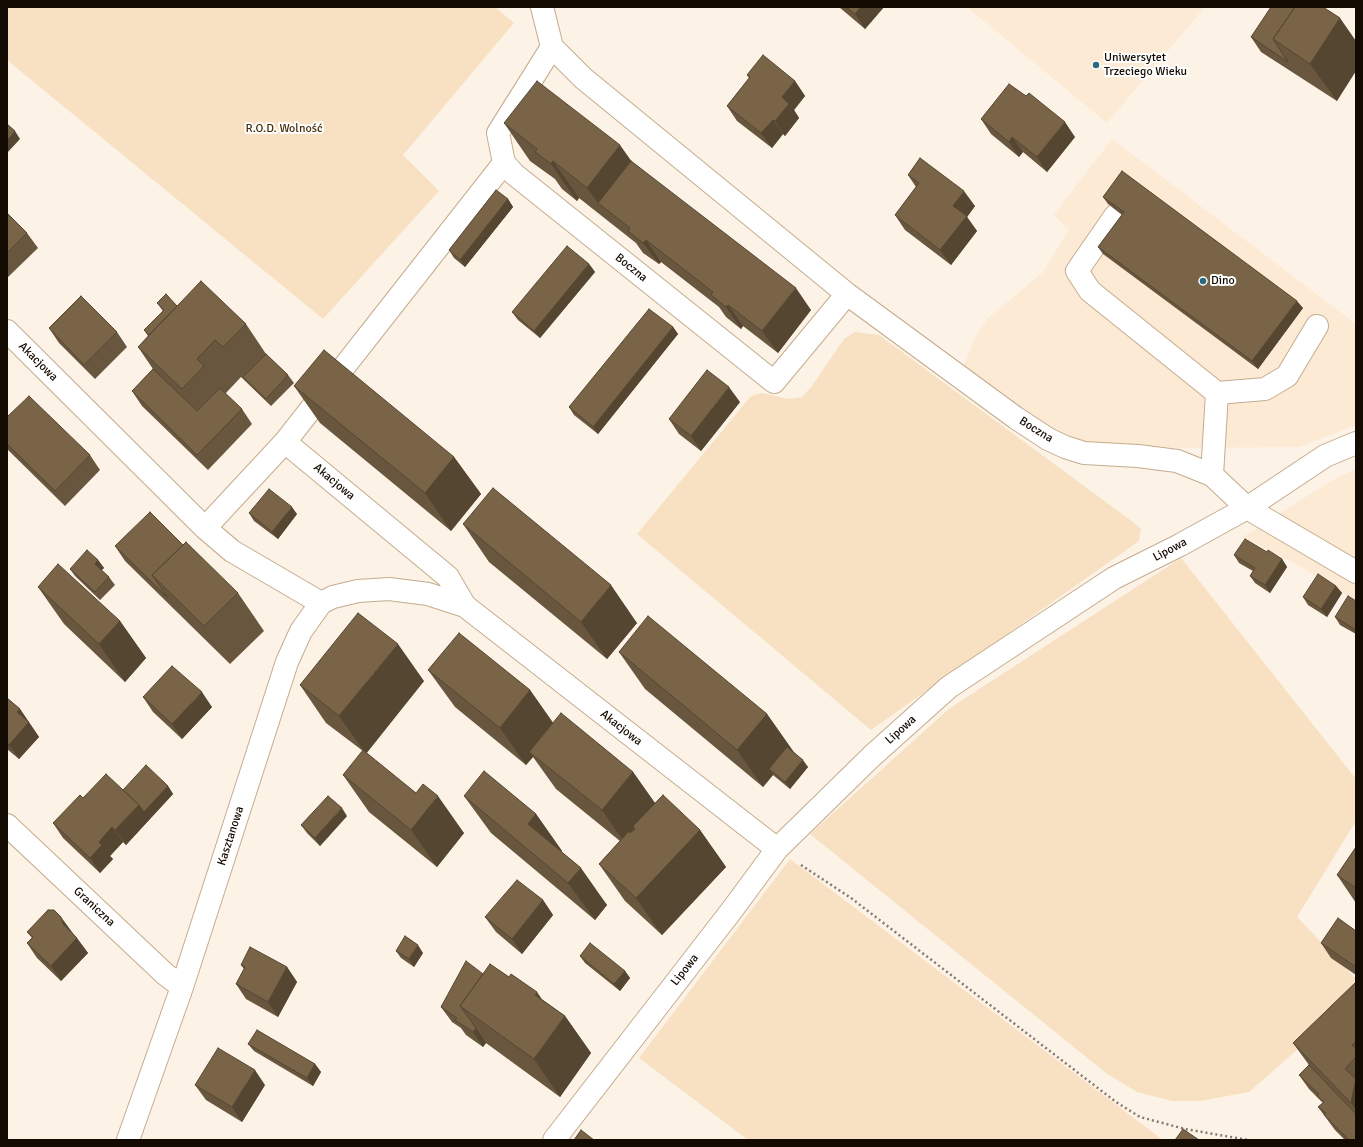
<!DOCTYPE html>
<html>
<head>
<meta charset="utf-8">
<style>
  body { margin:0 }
  #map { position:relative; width:1363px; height:1147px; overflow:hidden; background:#fcf2e6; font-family:Signika,sans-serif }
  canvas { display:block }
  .frame { position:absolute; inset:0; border:8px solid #130b02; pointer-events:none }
</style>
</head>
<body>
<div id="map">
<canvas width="1363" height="1147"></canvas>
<div class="frame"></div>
</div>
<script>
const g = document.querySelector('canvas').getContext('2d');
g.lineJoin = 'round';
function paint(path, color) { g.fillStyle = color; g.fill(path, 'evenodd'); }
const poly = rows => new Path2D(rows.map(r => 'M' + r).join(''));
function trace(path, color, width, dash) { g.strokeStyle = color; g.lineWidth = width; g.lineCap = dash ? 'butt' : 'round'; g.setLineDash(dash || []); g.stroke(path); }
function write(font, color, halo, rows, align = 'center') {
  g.font = font + ' Signika,sans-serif'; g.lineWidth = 4; g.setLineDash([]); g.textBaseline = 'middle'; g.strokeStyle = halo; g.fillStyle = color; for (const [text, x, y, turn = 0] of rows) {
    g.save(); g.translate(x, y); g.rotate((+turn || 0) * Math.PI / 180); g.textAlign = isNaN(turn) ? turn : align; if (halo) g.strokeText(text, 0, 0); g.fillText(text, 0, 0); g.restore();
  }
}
paint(poly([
  [967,7,1205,7,1107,123],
  [1112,139,1356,324,1356,425,1299,447,1096,449,1043,427,964,366,974,339,987,319,1042,273,1069,230,1054,215],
  [1356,469,1356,601,1303,568,1243,537,1331,481]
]), '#fdead4');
paint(poly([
  [7,7,495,7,514,23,403,155,439,191,323,319,7,60],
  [855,332,879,335,1133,522,1141,529,1139,541,871,730,637,534,751,396,762,393,788,399,802,397,812,386,844,339],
  [1181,558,1356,779,1356,821,1297,917,1356,979,1356,998,1249,1092,1200,1101,1172,1101,1137,1092,1106,1073,810,834,950,708],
  [790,859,1163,1140,748,1140,639,1058]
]), '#f8e0c2');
const minor = poly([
  [542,7,552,47,583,78,847,294,1016,418,1048,439,1065,447,1084,453,1138,456,1177,461,1212,475,1247,508,1356,572],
  [552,47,498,133,504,163,514,174,774,382,847,294],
  [1115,216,1077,271,1090,291,1217,393],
  [7,331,205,528,232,551,321,603],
  [285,442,504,163],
  [1212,475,1217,393,1265,389,1287,376,1317,326],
  [205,528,285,442,448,577,465,606],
  [7,825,165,974,182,987],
  [128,1140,182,987,287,662,301,631,321,603,333,597,358,591,389,589,428,594,465,606,777,849],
  [554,1140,732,910,777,849,872,756,949,687,1114,578,1180,545,1247,508,1325,456,1356,443]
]);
trace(minor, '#c4ac8e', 24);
trace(poly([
  [801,865,851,898,1116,1102,1140,1117,1185,1129,1248,1140]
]), '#837a6f', 2.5, [2, 3]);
trace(minor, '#fff', 22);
paint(poly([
  [839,7,884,7,865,29],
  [1340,18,1337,101,1261,52,1251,37],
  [747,75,795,81,805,96,794,110,799,118,785,136,783,134,772,148,737,121,727,106,749,78],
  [981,119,1075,137,1047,172,1023,152,1019,157,991,134],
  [504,123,631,161,811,310,778,353,743,326,741,329,726,317,719,307,661,262,659,264,643,253,636,243,579,198,577,201,562,189,555,179,530,161],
  [908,175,975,206,967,217,977,231,951,265,905,230,895,215,916,187],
  [1103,197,1303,308,1258,369,1103,254,1098,247,1122,215,1108,204],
  [508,199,513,207,465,267,454,258,449,250],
  [7,213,27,233,38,248,7,278],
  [589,264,595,272,540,338,518,320,512,312],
  [157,303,177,306,246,324,266,354,288,375,294,383,271,406,241,377,225,394,242,409,252,424,208,470,142,406,132,391,153,369,138,347,148,336,144,330,163,311],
  [673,327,678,334,598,434,574,415,569,407],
  [49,328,117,332,127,347,95,379,59,343],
  [294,386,454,457,481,494,451,531,320,423],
  [740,402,701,451,679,434,669,419],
  [7,417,90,455,100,470,65,506,7,449],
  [249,513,297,514,278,539,254,521],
  [463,524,637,623,607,659,489,562],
  [183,545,238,593,264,631,230,664,125,561,115,546],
  [1267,552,1282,559,1287,567,1270,593,1255,583,1250,576,1253,571,1239,563,1234,555],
  [98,560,104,568,101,570,109,577,115,585,100,600,75,576,70,569],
  [1336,586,1342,593,1327,617,1308,605,1303,597],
  [38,587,120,621,146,658,125,682,64,624],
  [1356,601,1356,634,1340,625,1335,617],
  [619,652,767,714,793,751,808,767,790,789,773,775,763,787,645,689],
  [428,670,530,690,553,723,633,772,655,803,700,830,726,867,662,935,625,901,599,864,620,841,556,789,533,757,526,765,455,707],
  [424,681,366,753,464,833,437,867,369,812,343,775,363,751,326,723,300,685],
  [143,697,212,707,182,739,153,712],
  [7,698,20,709,39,737,19,759,7,749],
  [168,786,173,794,126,845,123,842,110,856,113,859,100,873,63,838,53,823,83,798,123,790],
  [464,796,536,814,562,851,562,852,607,905,595,920,491,833],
  [347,816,320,846,307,833,301,825],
  [1356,847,1356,903,1337,875],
  [543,900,553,915,522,954,496,932,485,917],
  [1356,931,1356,975,1331,958,1321,943],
  [27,932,72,932,88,953,61,981,37,958,27,943,32,938],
  [396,951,423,953,414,967,401,958],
  [580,956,625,971,630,978,620,991,585,963],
  [241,965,287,967,297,982,278,1017,246,999,236,984,244,969],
  [483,974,543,1000,565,1016,591,1053,560,1097,486,1043,483,1047,466,1035,461,1028,452,1022,441,1007],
  [1356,982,1356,1140,1345,1140,1335,1130,1318,1107,1323,1103,1309,1089,1299,1075,1309,1065,1293,1043],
  [248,1044,315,1064,321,1072,313,1086,254,1051],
  [195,1085,265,1085,242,1122,206,1100]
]), '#69563e');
paint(poly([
  [861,7,884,7,865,29,855,14],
  [1340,18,1356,41,1356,71,1337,101,1310,64],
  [795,81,805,96,794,110,799,118,785,136,775,121,782,97],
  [773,120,783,134,772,148,761,133],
  [1065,122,1075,137,1047,172,1037,157],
  [15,131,20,139,7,153,7,140],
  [1012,137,1023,152,1019,157,1009,142],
  [620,145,647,183,598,203,587,188],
  [553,161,579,198,577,201,551,164],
  [964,191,975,206,967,217,977,231,951,265,940,250,953,206],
  [508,199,513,207,465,267,460,260],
  [646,240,661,262,659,264,643,243],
  [589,264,595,272,540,338,534,331],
  [796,288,811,310,778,353,762,331],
  [1297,301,1303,308,1258,369,1252,361],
  [728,305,743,326,741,329,726,307],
  [673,327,678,334,598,434,593,427],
  [729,387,740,402,701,451,691,436],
  [454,457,481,494,451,531,425,493],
  [292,507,297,514,278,539,272,532],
  [1282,559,1287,567,1270,593,1265,585],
  [98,560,104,568,100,572,95,564],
  [611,585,637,623,607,659,581,622],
  [1336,586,1342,593,1327,617,1321,609],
  [120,621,146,658,125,682,99,644],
  [398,644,424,681,366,754,339,716],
  [530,690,556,727,529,752,533,757,526,765,500,728],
  [202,692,212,707,182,739,172,724],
  [20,709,39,737,19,759,9,745,17,712],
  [767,714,793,751,774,774,769,769,773,775,763,787,737,750],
  [803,760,808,767,790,789,785,782],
  [633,772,659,809,628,848,602,810],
  [168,786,173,794,126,845,115,830,139,805],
  [438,796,464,833,437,867,411,830],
  [342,808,347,816,320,846,315,838],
  [536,814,562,851,554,861,528,824],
  [112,827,123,842,110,856,113,859,100,873,90,858,99,842],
  [700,830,726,867,662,935,636,898],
  [581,868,607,905,595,920,568,883],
  [543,900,553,915,522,954,512,939],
  [61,917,72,932,73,939,63,924],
  [77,938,88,953,61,981,51,966],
  [418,945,423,953,414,967,409,959],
  [287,967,297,982,278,1017,268,1002],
  [625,971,630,978,620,991,614,984],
  [537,992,559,1024,565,1016,591,1053,560,1097,534,1059,535,995],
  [476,1028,486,1043,483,1047,473,1032],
  [315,1064,321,1072,313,1086,307,1078],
  [255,1070,265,1085,242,1122,232,1107],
  [1356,1079,1356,1110,1351,1103]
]), '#554632');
const building = poly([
  [846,7,861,7,855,14,846,7],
  [1271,7,1295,7,1273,39,1288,62,1251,37,1271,7],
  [1295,7,1323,7,1340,18,1310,64,1273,39,1295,7],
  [763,55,795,81,782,97,789,104,775,121,773,120,761,133,727,106,750,77,747,75,763,55],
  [537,81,620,145,587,188,553,161,551,164,535,152,537,149,504,123,537,81],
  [1009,84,1026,96,1029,93,1065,122,1037,157,1012,137,1009,142,981,119,1009,84],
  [7,124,15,131,7,140,7,124],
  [920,158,964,191,953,206,967,216,940,250,895,215,919,183,908,175,920,158],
  [631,161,796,288,762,331,728,305,726,307,711,295,713,292,646,240,643,243,628,231,630,228,598,203,631,161],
  [1122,171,1297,301,1252,361,1098,247,1124,212,1103,197,1122,171],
  [496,190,508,199,460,260,449,250,496,190],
  [7,213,27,233,7,253,7,213],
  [567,246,589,264,534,331,512,312,567,246],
  [201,281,246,324,223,347,215,340,197,359,204,366,182,389,138,347,201,281],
  [166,294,177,306,149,335,144,330,164,310,157,303,166,294],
  [81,296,117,332,84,365,49,328,81,296],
  [649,309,673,327,593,427,569,407,649,309],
  [324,350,454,457,425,493,294,386,324,350],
  [266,354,288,375,266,399,243,377,266,354],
  [153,369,197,411,220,388,242,409,197,455,132,391,153,369],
  [707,370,729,387,691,436,669,419,707,370],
  [29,396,90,455,55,491,7,444,7,417,29,396],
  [493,488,611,585,581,622,463,524,493,488],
  [269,489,292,507,272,532,249,513,269,489],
  [150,512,183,545,152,575,168,598,115,546,150,512],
  [1245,539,1267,552,1268,550,1282,559,1265,585,1250,576,1255,568,1234,555,1245,539],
  [186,542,238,593,204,626,152,575,186,542],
  [87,550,98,560,95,564,109,577,95,592,70,569,87,550],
  [58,564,120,621,99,644,38,587,58,564],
  [1318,574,1336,586,1321,609,1303,597,1318,574],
  [1348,596,1356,601,1356,630,1335,617,1348,596],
  [358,613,398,644,339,716,300,685,358,613],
  [648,616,767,714,737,750,619,652,648,616],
  [459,633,530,690,500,728,428,670,459,633],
  [172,666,202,692,172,724,143,697,172,666],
  [7,698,20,709,17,712,29,722,9,745,7,743,7,698],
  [561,713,633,772,602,810,529,752,561,713],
  [787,747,803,760,785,782,769,769,787,747],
  [363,750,416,793,423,784,438,796,411,830,343,775,363,750],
  [146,765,168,786,144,812,139,805,123,790,146,765],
  [484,771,536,814,528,824,581,868,568,883,464,796,484,771],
  [106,774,139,805,115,830,112,827,99,842,102,845,90,858,53,823,80,795,83,798,106,774],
  [663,795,700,830,636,898,599,864,629,831,630,833,635,829,633,826,663,795],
  [328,796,342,808,315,838,301,825,328,796],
  [1356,847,1356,888,1337,875,1356,847],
  [517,880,543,900,512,939,485,917,517,880],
  [48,910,54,910,61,917,63,924,77,938,51,966,27,943,33,937,27,932,48,910],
  [1338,918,1356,931,1356,967,1321,943,1338,918],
  [405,936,418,945,409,959,396,951,405,936],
  [590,943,625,971,614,984,580,956,590,943],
  [250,947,287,967,268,1002,236,984,245,967,241,965,250,947],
  [466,961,483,974,460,1006,476,1028,473,1032,455,1020,457,1018,441,1007,466,961],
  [490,964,509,977,511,974,537,992,535,995,565,1016,534,1059,460,1006,490,964],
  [1356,982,1356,1041,1352,1045,1356,1048,1356,1057,1345,1069,1356,1079,1351,1103,1293,1043,1356,982],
  [257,1030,315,1064,307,1078,248,1044,257,1030],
  [218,1048,255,1070,232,1107,195,1085,218,1048],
  [1309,1065,1356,1114,1356,1140,1349,1140,1324,1115,1326,1113,1318,1107,1324,1102,1317,1096,1319,1094,1299,1075,1309,1065],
  [1183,1129,1199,1140,1175,1140,1183,1129],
  [581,1130,594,1140,574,1140,581,1130]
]);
paint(building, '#7a6448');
trace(building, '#554632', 1);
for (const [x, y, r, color] of [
  [1096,65,4,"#2a6a7f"],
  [1203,281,4,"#2a6a7f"]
]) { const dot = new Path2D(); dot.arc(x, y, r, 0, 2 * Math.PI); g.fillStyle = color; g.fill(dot); trace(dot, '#fff', 1.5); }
write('12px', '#130b02', '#fff', [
  ["Uniwersytet",1104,58],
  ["Trzeciego Wieku",1104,72],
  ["Dino",1211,281]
], 'left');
write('12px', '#462e0a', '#fff', [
  ["R.O.D. Wolność",284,129]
]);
write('12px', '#130b02', '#fff', [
  ["Boczna",631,268,39],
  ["Akacjowa",38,362,45],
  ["Boczna",1036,430,32],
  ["Akacjowa",334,482,40],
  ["Lipowa",1170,550,-28],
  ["Akacjowa",621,728,38],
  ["Lipowa",901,730,-42],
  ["Kasztanowa",231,836,-72],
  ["Graniczna",94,907,43],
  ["Lipowa",685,970,-52]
]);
</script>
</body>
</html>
